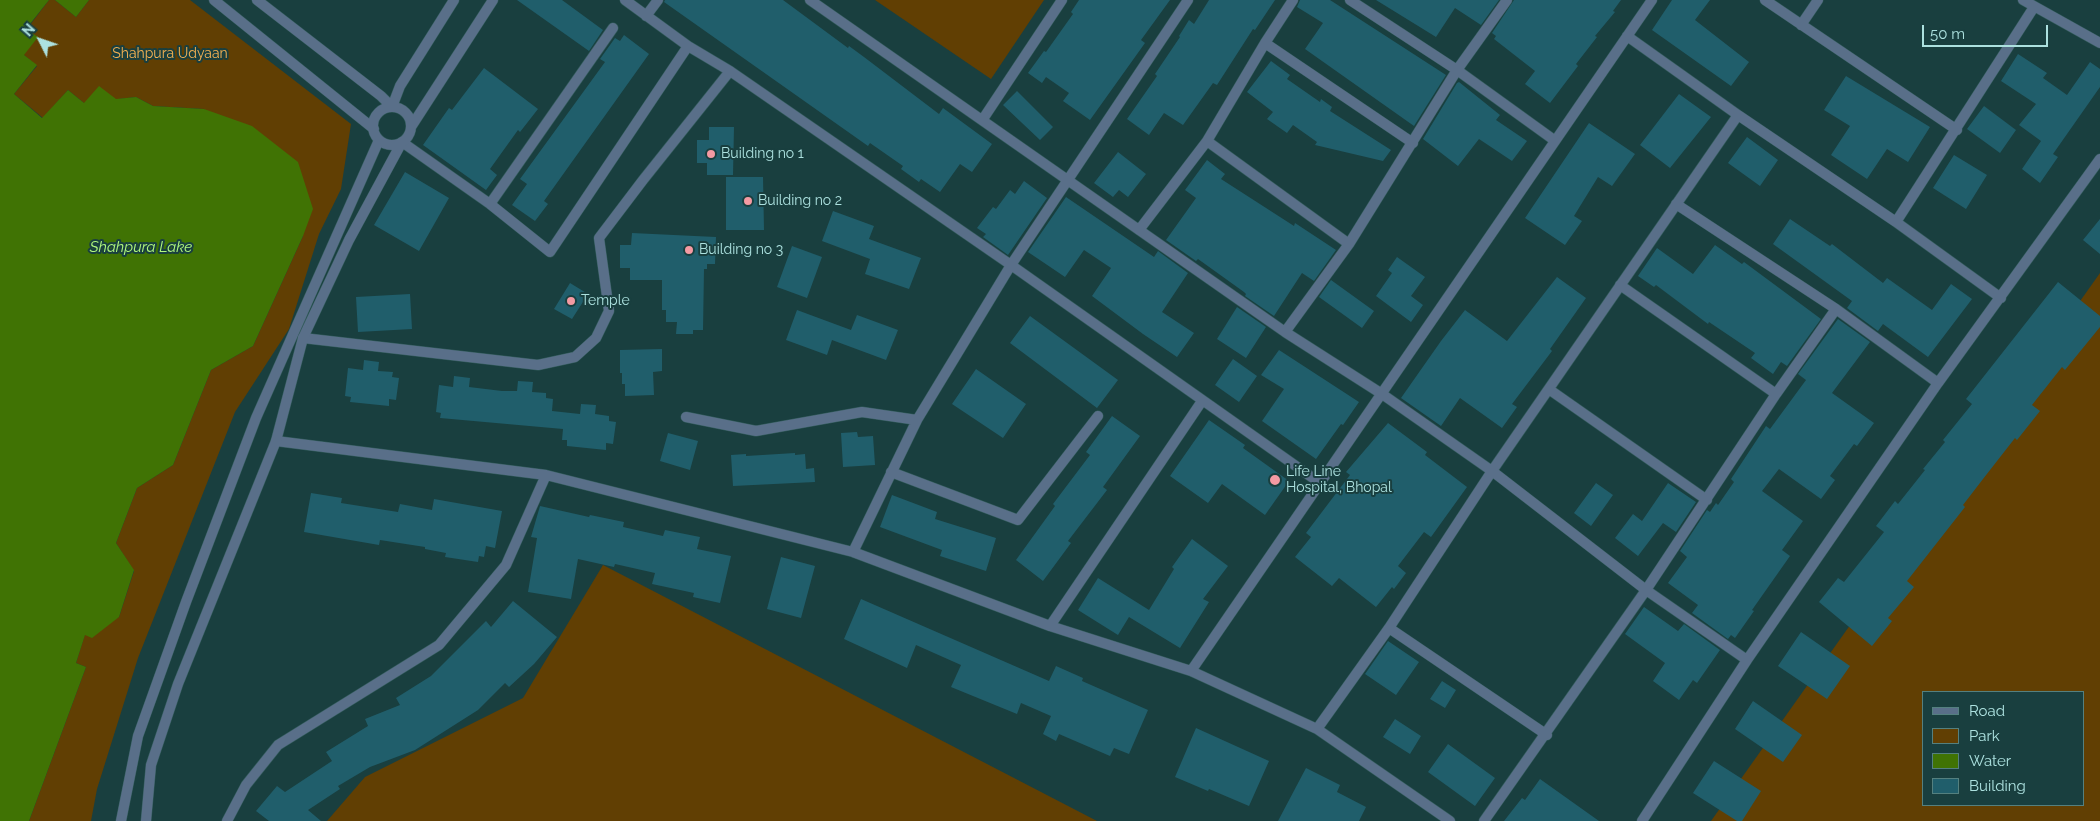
<!DOCTYPE html>
<html>
<head>
<meta charset="utf-8">
<style>
  body { margin:0 }
  #map { position:relative; width:2100px; height:821px; overflow:hidden; background:#193f3f; font-family:Raleway,sans-serif }
  canvas { display:block }
  .legend { position:absolute; left:1922px; top:691px; width:162px; height:115px; box-sizing:border-box; background:#193f3f; border:1px solid #54807f; margin:0; padding:6px 9px; list-style:none; font-size:15px; color:#ace1df }
  .legend li { display:flex; align-items:center; gap:10px; height:25px }
  .legend b { width:25px; border:1px solid #54807f }
  .north { position:absolute; left:15px; top:15px; width:50px; height:50px; -webkit-text-stroke:4px #193f3f; paint-order:stroke; rotate:311deg; font-size:14px; font-weight:700; line-height:20px; text-align:center; color:#ace1df }
  .north::after { content:''; display:block; margin:auto; width:18px; height:22px; background:#ace1df; clip-path:polygon(50% 0,100% 100%,50% 72%,0 100%) }
  .scale { position:absolute; left:1922px; top:25px; width:126px; height:22px; box-sizing:border-box; border:2px solid #ace1df; border-top:0; padding-left:6px; font-size:15px; line-height:18px; white-space:nowrap; color:#ace1df; -webkit-text-stroke:4px #193f3f; paint-order:stroke }
</style>
</head>
<body>
<div id="map">
<canvas width="2100" height="821"></canvas>
<ul class="legend">
<li><b style="height:6px;background:#596f89"></b>Road</li>
<li><b style="height:14px;background:#613f03"></b>Park</li>
<li><b style="height:14px;background:#407304"></b>Water</li>
<li><b style="height:14px;background:#205e6b"></b>Building</li>
</ul>
<div class="north">N</div>
<div class="scale">50 m</div>
</div>
<script>
const g = document.querySelector('canvas').getContext('2d');
g.lineJoin = 'round';
function paint(path, color) { g.fillStyle = color; g.fill(path, 'evenodd'); }
const poly = rows => new Path2D(rows.map(r => 'M' + r).join(''));
function trace(path, color, width, dash) { g.strokeStyle = color; g.lineWidth = width; g.lineCap = dash ? 'butt' : 'round'; g.setLineDash(dash || []); g.stroke(path); }
function write(font, color, halo, rows, align = 'center') {
  g.font = font + ' Raleway,sans-serif'; g.lineWidth = 4; g.setLineDash([]); g.textBaseline = 'middle'; g.strokeStyle = halo; g.fillStyle = color; for (const [text, x, y, turn = 0] of rows) {
    g.save(); g.translate(x, y); g.rotate((+turn || 0) * Math.PI / 180); g.textAlign = isNaN(turn) ? turn : align; if (halo) g.strokeText(text, 0, 0); g.fillText(text, 0, 0); g.restore();
  }
}
paint(poly([
  [49,0,55,0,76,17,89,0,190,0,351,124,341,189,319,234,289,329,235,412,138,658,97,789,91,821,29,821,86,667,76,663,85,634,119,617,134,571,116,543,137,488,173,465,211,370,253,346,303,236,204,109,153,106,136,97,84,103,68,90,43,118,14,94,37,66,24,55,26,30],
  [875,0,1044,0,991,79],
  [2100,273,2100,821,1711,821],
  [1924,692,2084,692,2084,805,1924,805],
  [603,565,1097,821,327,821,365,777,523,698]
]), '#613f03');
paint(poly([
  [0,0,49,0,26,29,38,37,24,55,37,65,14,94,42,118,68,90,84,103,99,86,116,99,136,97,153,106,204,109,252,126,298,162,313,209,303,236,253,346,211,370,173,465,137,488,116,543,134,570,119,617,92,638,85,635,76,663,86,667,29,821,0,821],
  [55,0,89,0,76,17]
]), '#407304');
paint(poly([
  [517,0,562,0,603,30,589,51],
  [665,0,783,0,848,48,849,46,864,57,939,114,943,108,992,144,972,172,960,164,940,192,921,179,919,182,901,169,903,166,870,143,868,146,664,2],
  [1079,0,1170,0,1141,40,1145,43,1090,120,1063,101,1069,93,1046,77,1042,83,1028,73,1044,51,1046,52,1073,14,1071,12],
  [1209,0,1275,0,1255,30,1253,29,1217,85,1213,83,1183,125,1164,113,1149,135,1127,119,1157,76,1155,74,1180,37,1179,36,1189,20,1194,24],
  [1300,0,1330,0,1446,75,1414,126,1305,49,1323,23,1297,7],
  [1376,0,1499,0,1481,25,1455,8,1436,37],
  [1514,0,1621,0,1613,11,1615,12,1595,36,1597,37,1576,64,1578,66,1550,103,1525,84,1535,71,1494,39,1496,36,1492,33],
  [1672,0,1710,0,1695,20,1749,62,1731,86,1652,30],
  [624,35,649,54,544,201,548,204,535,221,512,205,527,184,520,179,605,62,600,59,615,38,620,41],
  [2018,54,2047,73,2043,78,2067,95,2090,62,2100,69,2100,87,2053,154,2058,157,2040,183,2022,169,2041,141,2019,125,2036,104,2001,81],
  [1271,61,1290,75,1287,79,1320,102,1321,99,1332,107,1330,111,1391,150,1383,161,1315,145,1317,142,1293,125,1287,133,1267,119,1273,112,1247,92],
  [484,68,538,109,520,132,518,130,490,169,497,175,486,190,423,145,449,108,452,110],
  [1846,76,1930,127,1908,162,1887,149,1867,179,1831,155,1850,126,1824,110],
  [1459,82,1500,115,1496,120,1527,141,1512,161,1479,139,1458,166,1423,139,1457,83],
  [1017,91,1053,127,1040,140,1003,105],
  [1679,94,1711,117,1670,168,1640,145],
  [1984,106,2016,130,2000,153,1967,129],
  [1589,123,1635,154,1612,186,1598,177,1574,216,1582,221,1565,245,1525,218],
  [709,127,734,127,733,175,707,175,707,163,697,163,697,140,709,140],
  [1747,137,1778,160,1760,186,1728,163],
  [1118,152,1146,174,1128,197,1119,190,1113,197,1094,183],
  [1954,155,1987,175,1966,209,1933,188],
  [1207,160,1225,174,1221,179,1294,226,1295,223,1336,250,1314,281,1302,273,1274,316,1245,296,1246,294,1244,292,1198,259,1196,261,1166,240,1196,198,1185,190],
  [405,172,449,198,419,251,374,225],
  [726,177,763,177,764,230,726,230],
  [1024,181,1047,198,1008,255,983,237,986,234,977,228,993,207,996,209,1010,190,1015,194],
  [1066,197,1154,257,1158,251,1188,273,1162,312,1194,333,1177,357,1143,334,1092,296,1111,268,1084,250,1065,277,1028,252],
  [833,211,874,226,869,239,921,258,909,289,865,274,870,259,822,241],
  [1790,219,1830,246,1832,244,1883,283,1887,278,1932,310,1951,284,1972,299,1928,357,1883,324,1878,331,1847,308,1852,301,1773,244],
  [2100,219,2100,254,2083,240],
  [632,233,716,237,715,264,707,264,707,269,704,269,703,330,693,330,693,334,676,334,677,322,666,322,666,310,662,310,662,280,630,280,630,268,620,268,620,245,631,245],
  [1715,245,1742,264,1744,262,1821,319,1787,366,1781,362,1773,374,1751,358,1755,353,1709,322,1708,324,1656,285,1654,287,1638,276,1657,248,1693,274],
  [792,246,822,257,807,298,777,287],
  [1397,257,1425,277,1411,296,1423,305,1411,322,1376,296,1392,273,1388,270],
  [1557,277,1586,298,1550,349,1552,351,1512,404,1517,407,1502,428,1460,398,1441,426,1401,398,1441,341,1465,310,1507,341],
  [1331,280,1374,311,1362,328,1319,297],
  [2058,282,2100,316,2100,327,2065,370,2062,367,2032,405,2040,411,2017,440,2015,438,1983,479,1963,505,1965,507,1907,581,1914,587,1888,618,1892,621,1872,646,1819,602,1838,578,1844,582,1884,532,1876,526,1895,501,1898,504,1925,470,1923,469,1945,442,1943,440,1972,404,1966,399],
  [570,283,588,294,572,319,554,309],
  [410,294,412,329,358,332,356,297],
  [1237,307,1266,327,1246,358,1217,339],
  [797,310,851,330,857,315,898,330,886,360,832,340,827,355,786,340],
  [1030,316,1118,380,1097,408,1010,343],
  [1838,319,1870,342,1832,393,1874,423,1857,446,1854,444,1830,476,1835,480,1821,499,1779,469,1762,491,1803,521,1782,550,1790,556,1752,610,1754,611,1735,638,1731,635,1728,639,1692,613,1698,605,1668,583,1687,557,1680,551,1707,510,1710,512,1716,503,1718,505,1734,482,1731,479,1766,426,1770,429,1806,380,1798,374],
  [662,349,662,371,653,372,654,395,625,396,625,384,622,384,622,373,620,373,620,350],
  [1279,350,1359,402,1343,425,1341,424,1316,459,1262,421,1284,389,1261,375],
  [1233,359,1257,376,1239,402,1215,385],
  [364,360,379,362,378,371,393,372,392,377,399,378,396,400,389,399,389,406,350,402,351,397,345,396,348,368,363,370],
  [976,369,1026,404,1003,438,952,404],
  [454,376,470,378,469,387,502,391,517,391,518,381,533,382,532,392,546,393,546,398,553,399,552,411,580,414,581,404,596,405,595,414,609,416,609,421,616,422,613,444,606,443,606,450,567,446,567,440,562,440,563,429,440,418,441,413,436,412,439,385,453,387],
  [1112,416,1140,436,1103,487,1107,490,1068,541,1071,543,1043,581,1016,560,1055,506,1053,504,1090,455,1086,452],
  [1209,420,1245,445,1243,448,1289,481,1265,515,1222,484,1208,503,1170,476],
  [1388,423,1427,452,1425,455,1467,487,1431,537,1424,532,1398,566,1406,573,1394,589,1392,587,1376,607,1339,578,1332,586,1295,557,1311,537,1306,533,1350,475,1346,472],
  [857,432,858,437,873,436,875,465,843,467,841,433],
  [668,433,698,441,690,470,660,461],
  [795,453,795,455,805,454,806,469,814,468,815,482,733,486,731,455,746,454,746,456],
  [1596,483,1613,495,1591,526,1574,513],
  [1668,483,1696,502,1676,532,1663,523,1638,556,1615,538,1633,514,1642,521],
  [311,493,342,498,341,503,398,512,400,504,432,510,434,499,502,511,495,548,486,546,484,557,479,556,478,562,445,557,446,553,425,549,425,547,380,540,379,545,304,532],
  [892,495,937,512,935,519,996,538,986,571,940,556,942,550,880,527],
  [540,506,589,517,590,515,624,522,623,527,663,536,665,530,700,537,697,549,731,556,720,603,693,597,694,593,652,584,655,573,615,564,614,567,578,559,571,599,528,592,537,538,531,537],
  [1192,539,1228,566,1203,599,1209,602,1180,648,1129,617,1118,635,1078,610,1098,578,1149,610,1174,569,1172,567],
  [781,557,815,566,801,618,767,609],
  [861,599,1049,681,1056,666,1083,678,1082,681,1148,710,1129,754,1114,748,1110,756,1059,734,1056,741,1043,734,1051,716,1021,703,1017,714,951,687,961,665,916,645,907,668,844,639],
  [513,601,557,637,534,664,509,687,505,683,478,710,415,750,370,767,338,786,340,789,308,810,321,821,269,821,256,811,277,786,285,792,332,761,326,752,368,726,365,719,400,705,396,698,431,676,486,621,491,627],
  [1644,607,1678,631,1684,624,1720,650,1697,683,1693,680,1679,700,1653,681,1665,663,1625,634],
  [1801,632,1850,666,1827,699,1778,666],
  [1388,641,1419,662,1396,695,1365,674],
  [1442,681,1456,690,1445,708,1430,699],
  [1753,701,1802,735,1783,762,1735,729],
  [1395,719,1421,736,1410,754,1383,737],
  [1196,728,1269,761,1249,806,1209,789,1208,791,1175,777],
  [1448,744,1495,778,1475,806,1428,772],
  [1714,761,1761,791,1742,821,1737,821,1693,793],
  [1306,768,1340,785,1337,792,1366,807,1359,821,1278,821],
  [1540,779,1599,821,1504,821,1522,798,1525,800]
]), '#205e6b');
const minor = poly([
  [625,0,688,46,730,71,1011,265,1320,483],
  [810,0,1285,332,1382,394,1492,471,1646,590,1747,660],
  [1350,0,1457,70,1554,140],
  [1765,0,1957,130],
  [2023,0,2100,43],
  [646,16,658,0],
  [1801,25,1818,0],
  [1627,36,1738,115,1896,222,2001,298],
  [1265,43,1413,143],
  [983,119,1062,0],
  [1207,141,1349,244],
  [402,142,490,204,550,252,688,46],
  [490,204,613,28],
  [1676,204,1836,309,1938,383],
  [1896,222,2034,7],
  [1139,230,1207,141,1265,43,1293,0],
  [1620,285,1776,394],
  [1285,332,1349,244,1457,70,1507,0],
  [303,338,538,365,575,357,596,338,609,311,599,238,643,180,730,71],
  [1550,390,1707,500],
  [686,417,756,431,862,412,917,420],
  [276,441,546,475,853,552,1050,626,1191,671,1317,729,1450,821],
  [891,472,1018,520,1098,416],
  [853,552,917,420,1011,265,1188,0],
  [1050,626,1202,401],
  [1389,628,1547,735],
  [1191,671,1652,0],
  [1317,729,1389,628,1492,471,1738,115],
  [227,821,246,785,278,745,439,645,506,565,546,475],
  [1484,821,1646,590,1776,394,1836,309],
  [1642,821,1747,660,1938,383,2100,159]
]);
const tertiary = poly([
  [214,0,374,129],
  [257,0,381,96,392,107,400,86,454,0],
  '373 126a19 19 0 1 1 38 0a19 19 0 1 1-38 0Z',
  [411,127,493,0],
  [121,821,138,736,186,602,256,418,379,140],
  [146,821,151,765,178,684,276,441,303,338,349,240,402,142]
]);
trace(minor, '#335c5c', 11);
trace(tertiary, '#335c5c', 11);
trace(minor, '#596f89', 10);
trace(tertiary, '#596f89', 10);
for (const [x, y, r, color] of [
  [711,154,5,"#f49aa3"],
  [748,201,5,"#f49aa3"],
  [689,250,5,"#f49aa3"],
  [571,301,5,"#f49aa3"],
  [1275,480,6,"#f49aa3"]
]) { const dot = new Path2D(); dot.arc(x, y, r, 0, 2 * Math.PI); g.fillStyle = color; g.fill(dot); trace(dot, '#193f3f', 2); }
write('14px', '#f5b252', '#193f3f', [
  ["Shahpura Udyaan",170,54]
]);
write('14px', '#ace1df', '#193f3f', [
  ["Building no 1",721,154],
  ["Building no 2",758,201],
  ["Building no 3",699,250],
  ["Temple",581,301],
  ["Life Line",1286,472],
  ["Hospital, Bhopal",1286,488]
], 'left');
write('italic 15px', '#b2f97e', '#193f3f', [
  ["Shahpura Lake",141,247]
]);
</script>
</body>
</html>
